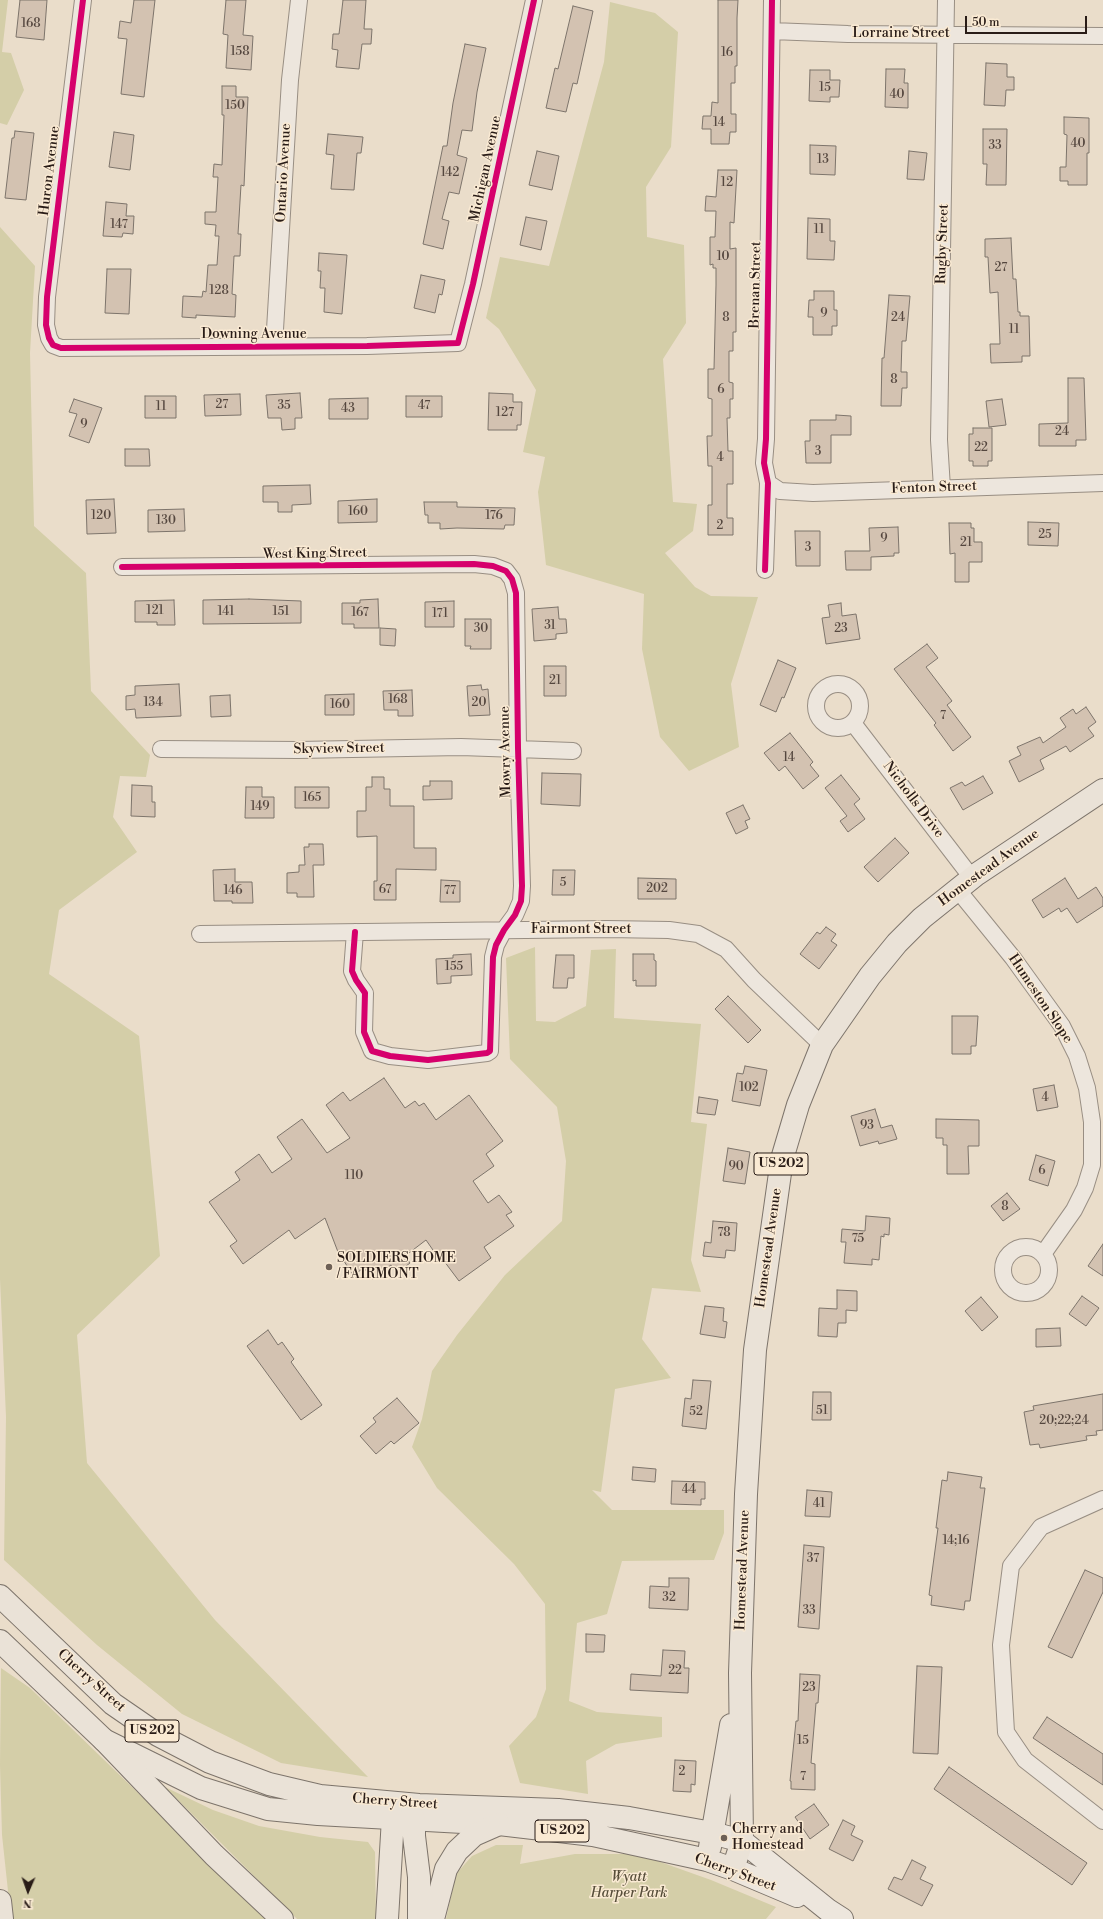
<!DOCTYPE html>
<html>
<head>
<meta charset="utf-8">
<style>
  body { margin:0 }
  #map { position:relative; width:1103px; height:1919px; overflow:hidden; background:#eaddca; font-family:"Libre Bodoni",serif }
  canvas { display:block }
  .north { position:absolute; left:8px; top:1871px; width:40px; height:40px; -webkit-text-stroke:3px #faead3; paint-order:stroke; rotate:182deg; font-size:11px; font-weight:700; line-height:16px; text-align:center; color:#291c17 }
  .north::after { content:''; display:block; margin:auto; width:14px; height:18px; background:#291c17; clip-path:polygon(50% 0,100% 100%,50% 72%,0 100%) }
  .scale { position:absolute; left:965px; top:16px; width:122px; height:18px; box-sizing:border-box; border:2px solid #291c17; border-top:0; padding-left:5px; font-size:12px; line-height:14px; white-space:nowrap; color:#291c17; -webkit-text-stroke:3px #faead3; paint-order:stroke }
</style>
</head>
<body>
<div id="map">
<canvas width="1103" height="1919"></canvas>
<div class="north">N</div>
<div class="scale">50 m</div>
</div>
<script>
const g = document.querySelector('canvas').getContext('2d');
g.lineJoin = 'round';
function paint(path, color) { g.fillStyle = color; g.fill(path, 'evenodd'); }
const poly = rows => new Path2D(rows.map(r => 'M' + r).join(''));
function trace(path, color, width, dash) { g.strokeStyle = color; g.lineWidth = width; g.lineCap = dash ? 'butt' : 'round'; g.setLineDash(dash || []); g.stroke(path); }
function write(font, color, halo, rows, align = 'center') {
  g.font = font + ' "Libre Bodoni",serif'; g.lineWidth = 3; g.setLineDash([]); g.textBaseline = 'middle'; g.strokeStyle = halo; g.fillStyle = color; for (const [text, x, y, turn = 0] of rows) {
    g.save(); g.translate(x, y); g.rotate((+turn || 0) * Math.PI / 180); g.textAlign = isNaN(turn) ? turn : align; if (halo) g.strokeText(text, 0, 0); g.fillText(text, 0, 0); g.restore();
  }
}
paint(poly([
  [0,0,8,0,2,52,11,53,24,90,7,125,0,123],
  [610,2,655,13,678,32,671,147,646,187,647,237,684,245,686,323,663,359,673,502,697,504,693,531,665,553,695,587,711,596,758,597,731,684,739,747,689,771,660,737,642,649,644,594,546,565,538,492,545,457,523,452,536,390,499,329,486,318,500,257,549,266,604,62],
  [0,227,35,266,30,353,34,526,86,573,91,691,150,755,146,777,120,776,113,817,137,852,59,910,49,974,139,1036,160,1256,77,1335,87,1463,215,1620,368,1777,281,1763,182,1714,97,1645,4,1560,6,1417,0,1279],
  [535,947,536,1021,555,1022,586,1006,591,950,616,949,614,1018,701,1024,691,1122,707,1124,691,1260,701,1292,652,1288,642,1339,671,1378,615,1389,601,1492,592,1490,612,1510,724,1510,724,1533,714,1560,622,1561,607,1614,577,1623,569,1701,597,1712,662,1717,662,1737,616,1744,586,1761,588,1794,520,1783,509,1746,536,1717,546,1689,545,1604,514,1564,437,1488,412,1447,422,1419,432,1371,457,1335,505,1275,562,1221,566,1161,557,1107,510,1059,506,958],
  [1,1668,30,1688,268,1919,11,1919,2,1835,0,1765],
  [165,1787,213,1810,259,1826,320,1837,368,1842,375,1852,376,1919,297,1919],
  [496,1845,523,1845,520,1864,575,1854,638,1854,711,1880,776,1907,766,1919,446,1919,456,1874,472,1856]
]), '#d4cea8');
const building = poly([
  [20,0,47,0,44,40,16,37,20,0],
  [134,0,155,0,144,97,121,94,127,39,118,38,120,21,131,23,134,0],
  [226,0,246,0,243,35,253,36,251,70,226,68,228,35,223,34,226,0],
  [343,0,366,0,364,29,372,29,371,44,362,44,359,69,336,67,338,50,332,49,333,34,339,34,340,26,343,0],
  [718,0,738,0,737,18,737,66,735,66,735,83,731,83,731,114,736,114,736,132,730,132,729,144,711,144,711,129,702,129,703,116,711,116,712,102,718,103,718,0],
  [573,6,593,11,577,84,573,83,566,112,546,108,555,68,558,69,573,6],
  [465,44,486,48,477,92,472,131,462,130,457,155,467,158,459,194,449,192,442,219,449,221,443,249,423,244,443,146,447,146,453,103,465,44],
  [986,63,1007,64,1007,77,1014,77,1014,90,1006,90,1005,106,984,105,986,63],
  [886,69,905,69,904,83,908,83,908,108,885,107,886,69],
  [810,70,830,70,830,80,840,80,839,97,830,97,830,102,809,101,810,70],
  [222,86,236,86,236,97,248,97,244,186,241,185,238,234,241,234,240,256,234,256,232,294,236,295,235,317,196,315,196,318,182,317,183,296,202,297,203,291,206,292,208,265,217,265,219,236,215,236,216,225,205,224,205,212,216,212,218,177,213,177,214,164,222,165,224,115,222,115,222,86],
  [1064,117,1089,118,1089,153,1087,153,1087,185,1068,185,1068,181,1060,181,1060,167,1066,167,1067,135,1064,134,1064,117],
  [983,129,1007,129,1006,185,986,185,987,164,983,164,983,129],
  [15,131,34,133,26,200,5,198,12,138,14,138,15,131],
  [114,132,134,135,130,170,109,167,114,132],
  [328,134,363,137,361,153,357,153,354,190,331,189,334,155,326,154,328,134],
  [810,145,836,146,835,175,810,174,810,145],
  [537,151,559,156,552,190,529,185,537,151],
  [909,151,927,153,924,180,907,179,909,151],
  [718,170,737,170,734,223,730,222,730,249,736,248,736,332,733,332,733,351,729,351,729,382,733,383,733,399,730,399,730,418,727,418,728,451,733,451,733,484,727,484,727,518,733,518,733,535,708,535,708,505,712,505,712,466,708,466,707,436,712,436,712,399,708,398,708,369,714,369,716,285,716,268,713,268,713,264,710,265,710,237,715,237,716,211,705,211,706,196,716,197,718,170],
  [106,202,127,204,126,216,134,216,133,234,123,233,122,237,103,236,106,202],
  [526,217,547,221,541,250,520,245,526,217],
  [808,218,830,219,830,241,835,241,834,260,807,259,808,218],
  [1011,238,1013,279,1016,279,1018,312,1020,312,1020,316,1029,316,1030,356,1022,356,1022,362,991,363,990,344,1000,344,998,292,990,293,988,257,985,257,985,239,1011,238],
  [319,253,347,255,342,314,324,312,325,288,320,288,321,271,318,271,319,253],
  [107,269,131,269,129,314,105,313,107,269],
  [421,275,445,280,442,295,439,294,435,313,414,308,421,275],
  [814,291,834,291,834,310,837,310,837,326,832,326,832,335,813,335,813,317,808,317,809,300,814,300,814,291],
  [889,295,910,296,906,341,902,341,901,372,907,372,907,388,902,388,901,406,881,406,882,358,884,358,889,295],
  [1068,378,1084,378,1086,440,1076,440,1076,446,1039,446,1039,424,1068,423,1068,378],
  [300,393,302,418,295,418,295,429,282,430,281,418,268,418,266,395,300,393],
  [489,393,513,394,513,402,522,402,521,425,517,425,517,430,488,430,489,393],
  [240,394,241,415,205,416,204,395,240,394],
  [145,396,176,396,176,418,145,418,145,396],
  [406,396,442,396,442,417,406,417,406,396],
  [368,398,368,419,329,419,329,399,368,398],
  [74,399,102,408,89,443,69,436,77,414,69,412,74,399],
  [1002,399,1006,425,989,427,986,401,1002,399],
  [836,415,851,416,851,435,831,435,831,463,806,463,805,441,810,441,810,420,836,420,836,415],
  [973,428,992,428,992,461,988,461,988,466,973,466,973,461,969,461,969,434,973,434,973,428],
  [125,449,149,449,150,466,125,466,125,449],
  [310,485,311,504,292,505,292,512,278,512,278,502,263,502,263,486,310,485],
  [114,499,116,533,87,534,86,500,114,499],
  [377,499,377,522,338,523,338,501,377,499],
  [424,502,457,502,457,507,515,508,514,525,505,525,504,529,457,528,440,529,440,523,428,523,428,515,425,515,424,502],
  [184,509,185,531,148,532,148,510,184,509],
  [1028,522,1059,523,1058,546,1028,545,1028,522],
  [949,523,971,523,971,528,974,528,974,542,982,542,982,562,969,562,969,582,955,582,955,553,950,554,949,523],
  [898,527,899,553,894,553,894,556,871,557,871,570,846,570,845,551,870,551,869,528,898,527],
  [795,531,820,531,820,566,796,566,795,531],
  [249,599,301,601,301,623,203,624,203,600,249,599],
  [378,599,379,628,354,628,354,624,342,624,342,603,360,603,360,600,378,599],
  [174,600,175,625,157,625,157,622,135,622,135,601,174,600],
  [454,601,454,627,425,627,425,602,454,601],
  [841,603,842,616,856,614,860,639,826,644,822,618,830,617,828,605,841,603],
  [558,607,559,619,566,619,567,633,556,634,556,639,534,641,532,609,558,607],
  [465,619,491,619,491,649,470,649,471,646,465,646,465,619],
  [380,628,396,629,395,646,380,645,380,628],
  [927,644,938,658,926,667,952,701,947,705,971,737,953,751,934,725,936,723,894,669,927,644],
  [778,660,796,668,784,698,782,697,776,712,760,705,778,660],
  [544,666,566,666,566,696,544,696,544,666],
  [179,684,181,716,136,718,135,709,126,710,126,696,135,695,135,686,179,684],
  [481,685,482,690,488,689,490,715,469,716,467,686,481,685],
  [412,690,413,716,398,716,398,710,384,710,383,691,412,690],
  [354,694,354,715,325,715,325,695,354,694],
  [230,695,231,716,211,717,210,696,230,695],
  [1086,707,1096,722,1088,728,1094,736,1070,752,1066,746,1040,760,1044,769,1019,782,1009,761,1021,755,1017,747,1040,737,1043,743,1066,727,1060,718,1073,709,1076,714,1086,707],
  [790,733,813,762,810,765,819,776,803,789,785,766,779,771,764,753,790,733],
  [542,773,581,774,580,806,541,804,542,773],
  [841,775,860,799,854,804,865,819,848,832,840,821,847,816,825,788,841,775],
  [983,776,993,793,963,810,950,788,962,782,965,786,983,776],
  [372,777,384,777,384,789,390,789,390,806,414,806,414,848,436,848,436,870,396,869,396,900,374,900,374,881,377,881,377,836,357,837,357,811,366,811,366,787,372,787,372,777],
  [430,781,452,781,452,799,423,800,423,786,430,786,430,781],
  [132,785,152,786,152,802,155,802,155,817,131,816,132,785],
  [246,787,262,787,262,797,274,797,274,818,245,818,246,787],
  [295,787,329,787,329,808,295,808,295,787],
  [743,805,750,819,745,821,748,828,736,834,726,813,743,805],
  [895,838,909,853,878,882,864,867,895,838],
  [309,844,323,844,324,865,313,865,314,897,297,897,297,893,287,893,287,873,299,872,299,865,305,865,304,847,309,847,309,844],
  [235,869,235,882,252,882,253,903,232,903,232,901,214,901,213,870,235,869],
  [553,870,575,870,574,895,552,895,553,870],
  [638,878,676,879,676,899,638,899,638,878],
  [1065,878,1078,899,1096,887,1103,898,1103,906,1077,923,1067,908,1061,912,1059,908,1043,918,1032,900,1065,878],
  [441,880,460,881,460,902,440,902,441,880],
  [826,927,836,934,831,941,837,945,819,969,800,954,817,932,820,934,826,927],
  [471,954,472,975,451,976,451,983,437,984,436,959,453,958,453,955,471,954],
  [633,954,654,954,654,960,656,961,656,986,636,986,636,980,633,981,633,954],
  [556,955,574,955,574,978,568,978,567,988,553,988,556,955],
  [728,996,761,1030,748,1043,715,1009,728,996],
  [952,1016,978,1016,976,1046,971,1046,971,1054,952,1054,952,1016],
  [745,1066,767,1070,760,1106,732,1101,737,1073,743,1074,745,1066],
  [384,1078,405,1108,415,1101,419,1106,424,1103,436,1120,469,1095,503,1141,486,1154,494,1166,473,1181,488,1203,499,1195,512,1212,506,1215,514,1226,484,1247,491,1258,459,1281,444,1261,442,1263,426,1240,405,1256,410,1263,397,1273,391,1265,372,1279,364,1268,353,1275,338,1252,325,1218,295,1239,289,1230,243,1264,230,1246,237,1241,209,1202,240,1180,235,1172,259,1154,272,1173,292,1159,277,1137,302,1119,327,1153,350,1138,326,1105,343,1092,350,1101,384,1078],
  [1054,1085,1058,1107,1037,1111,1033,1089,1054,1085],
  [699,1097,718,1100,715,1115,697,1113,699,1097],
  [875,1109,881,1128,892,1125,897,1139,879,1144,878,1141,860,1146,851,1116,875,1109],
  [936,1119,979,1120,979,1146,968,1146,969,1174,947,1174,947,1145,943,1145,943,1138,936,1138,936,1119],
  [728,1148,750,1152,745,1184,723,1181,728,1148],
  [1036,1155,1055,1161,1048,1186,1029,1180,1036,1155],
  [1007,1193,1020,1209,1003,1221,991,1206,1007,1193],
  [866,1216,890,1218,889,1235,884,1234,884,1237,881,1236,879,1260,872,1259,872,1265,844,1263,846,1242,841,1242,842,1229,865,1231,866,1216],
  [713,1221,737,1223,735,1251,726,1250,725,1258,703,1256,705,1242,711,1243,713,1221],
  [1103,1244,1103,1276,1088,1266,1103,1244],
  [837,1290,857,1291,857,1311,846,1310,846,1323,838,1323,837,1337,818,1336,819,1308,837,1309,837,1290],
  [1082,1296,1099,1308,1086,1326,1069,1314,1082,1296],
  [981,1297,998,1317,982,1331,965,1311,981,1297],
  [705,1306,724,1308,723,1321,727,1322,725,1338,700,1334,705,1306],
  [1060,1328,1061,1346,1036,1347,1036,1329,1060,1328],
  [268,1330,278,1345,282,1342,294,1359,291,1362,322,1405,301,1420,247,1346,268,1330],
  [693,1380,711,1381,706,1429,682,1426,685,1398,691,1399,693,1380],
  [813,1392,831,1392,831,1420,812,1420,813,1392],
  [1103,1394,1103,1430,1096,1431,1097,1435,1086,1436,1087,1440,1040,1448,1039,1444,1030,1445,1024,1412,1034,1410,1033,1406,1103,1394],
  [397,1398,419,1423,394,1444,391,1441,376,1454,360,1436,376,1422,373,1418,397,1398],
  [633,1467,656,1469,655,1482,632,1480,633,1467],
  [948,1472,982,1477,980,1488,985,1488,970,1601,965,1601,964,1610,931,1605,932,1596,929,1595,938,1528,936,1528,942,1480,947,1481,948,1472],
  [672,1481,705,1482,705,1499,701,1499,701,1505,671,1504,672,1481],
  [807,1490,832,1492,830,1517,805,1516,807,1490],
  [804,1545,824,1547,819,1629,798,1627,804,1545],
  [1085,1570,1103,1578,1103,1592,1072,1658,1048,1647,1085,1570],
  [669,1578,689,1578,688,1610,649,1608,650,1586,669,1587,669,1578],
  [586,1634,605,1635,604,1652,586,1652,586,1634],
  [663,1650,685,1651,684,1668,689,1668,688,1693,630,1690,631,1674,661,1676,663,1650],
  [917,1666,942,1667,938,1754,913,1753,917,1666],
  [800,1674,820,1675,818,1703,816,1703,811,1763,815,1764,815,1790,791,1789,791,1781,790,1781,796,1721,798,1721,800,1674],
  [1047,1717,1103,1754,1103,1785,1033,1738,1047,1717],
  [675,1760,696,1761,695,1785,691,1784,691,1792,673,1791,675,1760],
  [949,1767,1087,1863,1072,1885,934,1789,949,1767],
  [814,1804,829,1825,810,1839,795,1817,814,1804],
  [843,1820,855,1826,851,1835,863,1841,853,1861,829,1849,843,1820],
  [912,1860,926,1867,920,1879,933,1885,922,1906,888,1889,894,1877,902,1880,912,1860]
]);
paint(building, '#d3c2b1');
trace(building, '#7d746b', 1);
const street = poly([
  [83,0,47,297,46,325,49,338,53,345,61,348,367,346,458,343,473,284,534,0],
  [772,31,848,34,1103,36],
  [274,346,290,80,299,0],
  [768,483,780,491,813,493,1103,483],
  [942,488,939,440,946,0],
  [122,567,474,564,493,566,506,571,512,579,516,593,518,748,522,886,521,901,515,915,504,930,496,945,493,957,490,1051,487,1053,428,1060,390,1056,372,1051,364,1032,365,993,356,980,352,971,355,932],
  [765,570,768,483,764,463,766,439,772,0],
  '816 706a22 22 0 1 1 44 0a22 22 0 1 1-44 0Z',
  [853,723,972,878],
  [161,749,298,750,461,747,573,751],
  [957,889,1013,958,1062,1026,1077,1056,1087,1088,1092,1122,1092,1165,1085,1188,1074,1210,1043,1254],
  [200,934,607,929,669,930,698,934,726,949,754,980,822,1045],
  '1003 1270a23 23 0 1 1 46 0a23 23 0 1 1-46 0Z',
  [1103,1499,1041,1527,1011,1566,1001,1645,1006,1732,1025,1760,1103,1821]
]);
const secondary = poly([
  [712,1833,742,1841,828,1910,842,1919],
  [733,1869,797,1896]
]);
const primary = poly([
  [0,1596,113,1704,158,1735,210,1762,269,1784,320,1796,419,1805,558,1810,629,1818,712,1833],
  [0,1641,104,1740,201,1788,268,1809,318,1814,499,1824,593,1835,707,1860,733,1869,742,1841,740,1673,746,1494,755,1350,782,1159,798,1105,822,1045,870,976,897,943,922,918,977,874,1103,790],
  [710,1847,731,1725]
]);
const highway = poly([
  [104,1740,214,1855,282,1919],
  [414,1819,414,1836,419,1877,419,1919],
  [0,1901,2,1919],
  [387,1919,393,1818],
  [433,1919,446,1869,457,1851,474,1835,499,1824]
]);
trace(street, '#988e83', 18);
trace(secondary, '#7d746b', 24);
trace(primary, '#7d746b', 24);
trace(highway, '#7d746b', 24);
trace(street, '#ede6dd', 16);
trace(secondary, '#ede6dd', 22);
trace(primary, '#eae2d7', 22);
trace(highway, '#eae2d7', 22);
trace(poly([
  [83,0,47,297,46,325,49,338,53,345,61,348,367,346,458,343,473,284,534,0],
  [122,567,474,564,493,566,506,571,512,579,516,593,518,748,522,886,521,901,515,915,504,930,496,945,493,957,490,1051,487,1053,428,1060,390,1056,372,1051,364,1032,365,993,356,980,352,971,355,932],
  [765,570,768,483,764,463,766,439,772,0]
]), '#d6006c', 6);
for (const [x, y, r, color] of [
  [329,1267,4,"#6d6056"],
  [724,1838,4,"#6d6056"]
]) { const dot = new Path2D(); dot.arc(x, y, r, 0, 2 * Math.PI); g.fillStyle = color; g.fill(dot); trace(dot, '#faead3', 1.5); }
write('12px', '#54463e', null, [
  ["168",31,24],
  ["158",240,52],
  ["16",727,53],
  ["15",825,88],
  ["40",897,95],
  ["150",235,106],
  ["14",719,123],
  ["40",1078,144],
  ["33",995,146],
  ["13",823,160],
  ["142",450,173],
  ["12",727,183],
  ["147",119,225],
  ["11",819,230],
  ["10",723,257],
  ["27",1001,268],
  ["128",219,291],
  ["9",824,314],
  ["8",726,318],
  ["24",898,318],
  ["11",1014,330],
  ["8",894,380],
  ["6",721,390],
  ["27",222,405],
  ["35",284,406],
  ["47",424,406],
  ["11",161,407],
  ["43",348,409],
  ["127",505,413],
  ["9",84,425],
  ["24",1062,432],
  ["22",981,448],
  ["3",818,452],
  ["4",720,458],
  ["160",358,512],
  ["120",101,516],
  ["176",494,516],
  ["130",166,521],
  ["2",720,526],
  ["25",1045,535],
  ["9",884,539],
  ["21",966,543],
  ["3",808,548],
  ["121",155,611],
  ["141",226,612],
  ["151",281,612],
  ["167",360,613],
  ["171",440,614],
  ["31",550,626],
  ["30",481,629],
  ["23",841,629],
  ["21",555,681],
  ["168",398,700],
  ["134",153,703],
  ["20",479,703],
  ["160",340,705],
  ["7",943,716],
  ["14",789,758],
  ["165",312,798],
  ["149",260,807],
  ["5",563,883],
  ["202",657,889],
  ["67",385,890],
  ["146",233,891],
  ["77",450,891],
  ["155",454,967],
  ["102",749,1088],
  ["4",1045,1098],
  ["93",867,1126],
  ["90",736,1167],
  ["6",1042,1171],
  ["110",354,1176],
  ["8",1005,1207],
  ["78",724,1233],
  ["75",858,1239],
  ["51",822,1411],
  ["52",696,1412],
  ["20;22;24",1064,1421],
  ["44",689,1490],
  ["41",819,1504],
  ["14;16",956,1541],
  ["37",813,1559],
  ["32",669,1598],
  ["33",809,1611],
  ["22",675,1671],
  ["23",809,1688],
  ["15",803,1741],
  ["2",682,1772],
  ["7",803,1777]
]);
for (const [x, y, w] of [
  [781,1164,54],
  [152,1731,54],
  [562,1831,54]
]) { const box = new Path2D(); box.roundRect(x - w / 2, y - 11, w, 22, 3); g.fillStyle = '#faead3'; g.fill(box); trace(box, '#291c17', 1); }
write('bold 13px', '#291c17', null, [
  ["US 202",781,1164],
  ["US 202",152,1731],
  ["US 202",562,1831]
]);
write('14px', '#291c17', '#faead3', [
  ["Lorraine Street",901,34],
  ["Michigan Avenue",486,169,-78],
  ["Huron Avenue",50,171,-83],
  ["Ontario Avenue",284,173,-87],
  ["Rugby Street",943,244,-88],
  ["Brenan Street",756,285,-89],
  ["Downing Avenue",254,335],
  ["Fenton Street",934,488,-2],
  ["West King Street",315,554,-1],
  ["Skyview Street",339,749,-1],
  ["Mowry Avenue",506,752,-91],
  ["Nicholls Drive",913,800,53],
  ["Homestead Avenue",989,868,-36],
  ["Fairmont Street",581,930],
  ["Humeston Slope",1040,999,56],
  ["Homestead Avenue",769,1248,-82],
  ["Homestead Avenue",743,1570,-88],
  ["Cherry Street",91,1681,42],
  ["Cherry Street",395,1802,4],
  ["Cherry Street",735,1873,20]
]);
write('14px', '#291c17', '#faead3', [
  ["SOLDIERS HOME",337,1259],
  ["/ FAIRMONT",337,1275],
  ["Cherry and",732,1830],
  ["Homestead",732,1846]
], 'left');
write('italic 14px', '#574e3a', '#faead3', [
  ["Wyatt",629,1878],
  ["Harper Park",629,1894]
]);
</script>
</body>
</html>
